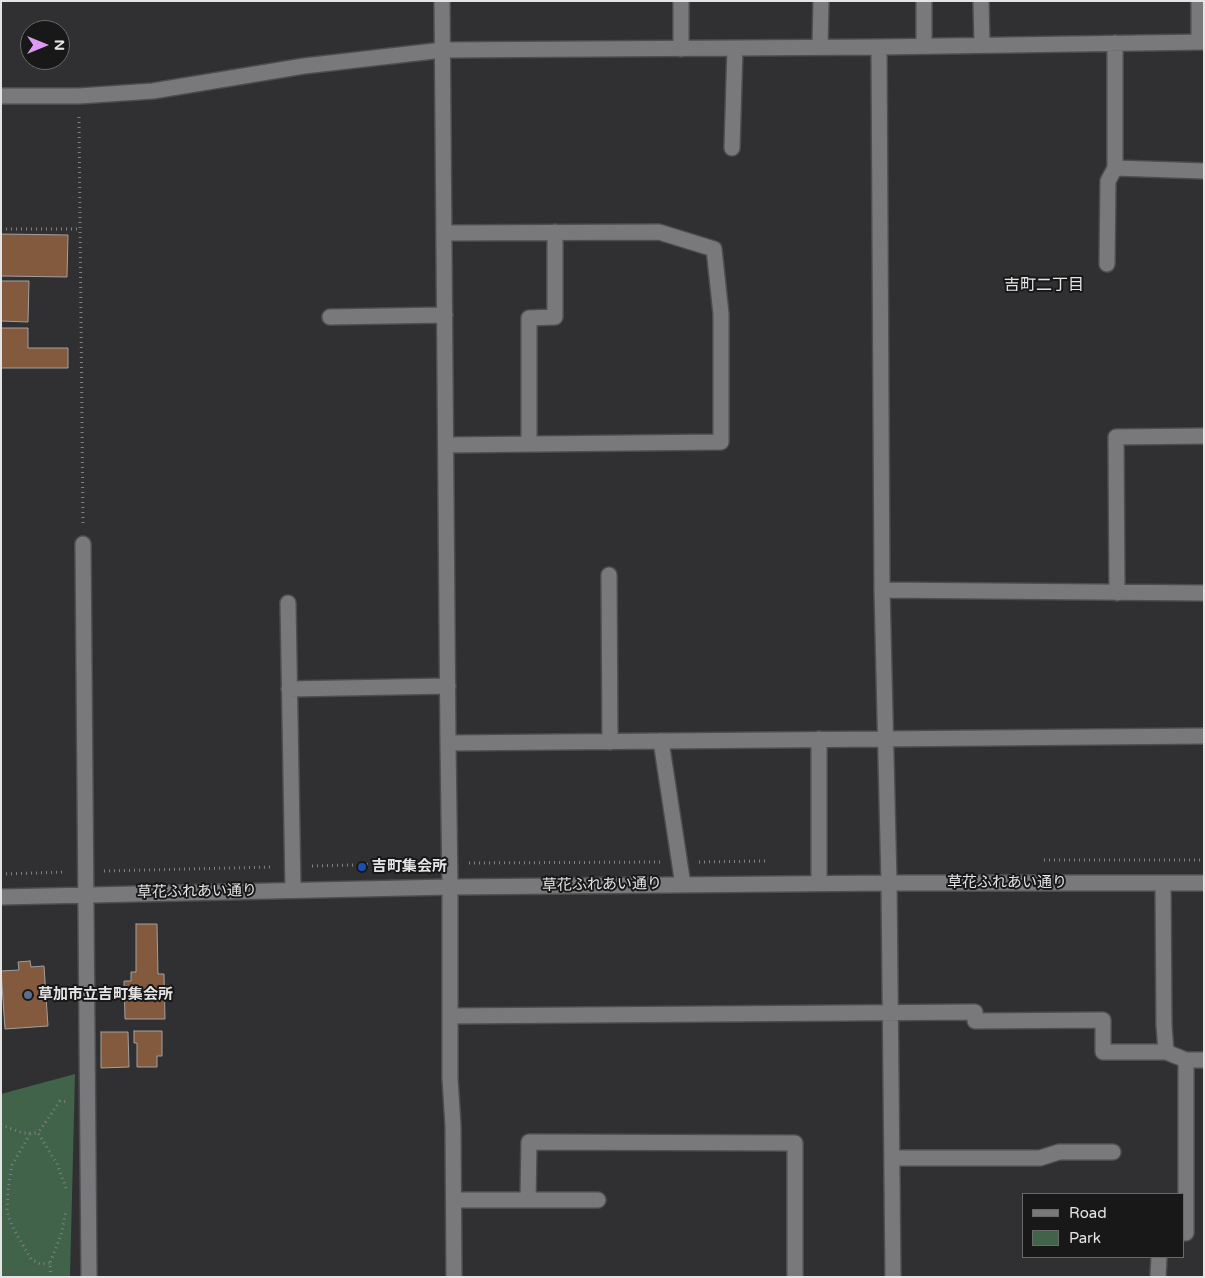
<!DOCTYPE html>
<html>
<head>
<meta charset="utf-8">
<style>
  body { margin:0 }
  #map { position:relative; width:1205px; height:1278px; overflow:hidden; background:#302f32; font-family:"Varela Round",sans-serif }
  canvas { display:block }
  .frame { position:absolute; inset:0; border:2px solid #e4e4e5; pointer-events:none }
  .legend { position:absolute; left:1022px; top:1193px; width:162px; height:65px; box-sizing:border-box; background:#181819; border:1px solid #6a6a6b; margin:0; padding:6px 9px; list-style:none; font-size:15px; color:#e4e4e5 }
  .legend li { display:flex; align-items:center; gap:10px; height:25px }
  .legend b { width:25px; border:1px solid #6a6a6b }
  .north { position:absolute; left:20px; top:20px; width:50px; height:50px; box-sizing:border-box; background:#181819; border:1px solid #6a6a6b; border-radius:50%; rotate:90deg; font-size:14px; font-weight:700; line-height:20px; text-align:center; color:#e4e4e5 }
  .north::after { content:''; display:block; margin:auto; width:18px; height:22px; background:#dd99f3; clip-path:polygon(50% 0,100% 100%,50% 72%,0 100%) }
</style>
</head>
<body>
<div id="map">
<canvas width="1205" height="1278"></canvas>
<div class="frame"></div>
<ul class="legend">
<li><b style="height:6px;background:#79787b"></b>Road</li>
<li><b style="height:14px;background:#40634a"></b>Park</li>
</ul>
<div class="north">N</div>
</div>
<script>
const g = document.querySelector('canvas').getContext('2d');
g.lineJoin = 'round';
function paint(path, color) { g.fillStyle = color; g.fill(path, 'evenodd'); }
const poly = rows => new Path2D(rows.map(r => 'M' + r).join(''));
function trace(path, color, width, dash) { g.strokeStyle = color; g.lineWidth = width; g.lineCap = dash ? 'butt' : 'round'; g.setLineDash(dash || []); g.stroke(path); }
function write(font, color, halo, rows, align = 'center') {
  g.font = font + ' "Varela Round","Noto Sans JP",sans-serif'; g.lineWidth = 4; g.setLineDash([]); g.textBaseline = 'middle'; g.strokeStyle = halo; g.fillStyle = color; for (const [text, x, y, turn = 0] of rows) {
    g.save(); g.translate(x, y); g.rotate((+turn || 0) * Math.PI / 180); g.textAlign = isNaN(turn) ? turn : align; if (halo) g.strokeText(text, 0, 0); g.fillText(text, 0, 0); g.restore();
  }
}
paint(poly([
  [75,1074,70,1277,1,1277,1,1094]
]), '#40634a');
const building = poly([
  [1,234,68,235,67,277,1,276,1,234],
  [1,281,29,281,28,322,1,321,1,281],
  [1,328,28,328,28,348,68,348,68,368,1,368,1,328],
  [136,924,157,924,158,974,164,974,165,1019,125,1019,124,981,131,981,131,972,136,972,136,924],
  [30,961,31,967,44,966,48,1026,5,1029,1,971,19,970,18,962,30,961],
  [134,1031,162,1031,162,1056,157,1056,157,1067,137,1067,137,1043,134,1043,134,1031],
  [101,1032,128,1032,129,1067,101,1068,101,1032]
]);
paint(building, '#845a3f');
trace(building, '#a3a09e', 1);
const minor = poly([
  [442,1,448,743,450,887,450,1078,453,1126,454,1277],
  [924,1,924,46],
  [981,1,982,45],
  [1199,42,1199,1],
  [820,47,821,1],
  [879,47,882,590,889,883,893,1277],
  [681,49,681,1],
  [1,96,79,96,153,91,304,66,443,50,879,47,1204,42],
  [732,148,735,48],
  [1115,168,1204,171],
  [444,233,659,232,714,249,721,314,721,442,446,445],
  [1107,264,1108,181,1115,168,1115,43],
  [330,317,445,315],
  [529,444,529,318,555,317,555,232],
  [83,544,89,1277],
  [609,575,610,742],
  [882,590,1204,593],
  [1117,593,1116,437,1204,436],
  [288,603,293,889],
  [289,689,448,686],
  [819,739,819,883],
  [661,741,683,885],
  [448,743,1204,736],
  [1163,883,1164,1025,1166,1052],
  [1,897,450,887,889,883,1204,883],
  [450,1016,975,1012,975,1021,1103,1020,1103,1052,1166,1052,1186,1060,1204,1060],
  [892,1158,1040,1158,1059,1152,1113,1152],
  [454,1200,598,1200],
  [528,1200,529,1142,795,1143,795,1277],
  [1184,1233,1186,1233,1186,1060],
  [1158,1277,1159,1257]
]);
trace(minor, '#4d4c4f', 18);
trace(poly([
  [79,117,83,525],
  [1,229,81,229],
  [1044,860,1204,860],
  [699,862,766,861],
  [469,863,661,862],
  [312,866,431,863],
  [104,871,273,867],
  [1,874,66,872],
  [1,1125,23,1133,38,1133],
  [30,1134,12,1165,8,1189,7,1211,12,1226,31,1259,40,1264,50,1263],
  [66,1188,57,1164,38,1133,60,1101,69,1102],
  [51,1277,50,1263,61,1235,66,1211]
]), '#818083', 3, [1, 4]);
trace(minor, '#79787b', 15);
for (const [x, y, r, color] of [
  [362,867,5,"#1a4fb4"],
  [28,995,5,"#5c6f8a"]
]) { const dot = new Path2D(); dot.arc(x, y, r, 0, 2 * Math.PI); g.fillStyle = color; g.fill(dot); trace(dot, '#181819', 2); }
write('bold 15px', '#e4e4e5', '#181819', [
  ["吉町集会所",372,867],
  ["草加市立吉町集会所",38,995]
], 'left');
write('15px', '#e4e4e5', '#181819', [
  ["草花ふれあい通り",1007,883],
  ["草花ふれあい通り",602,885,-1],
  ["草花ふれあい通り",197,892,-1]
]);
write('16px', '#e4e4e5', '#181819', [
  ["吉町二丁目",1044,286]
]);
</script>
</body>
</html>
